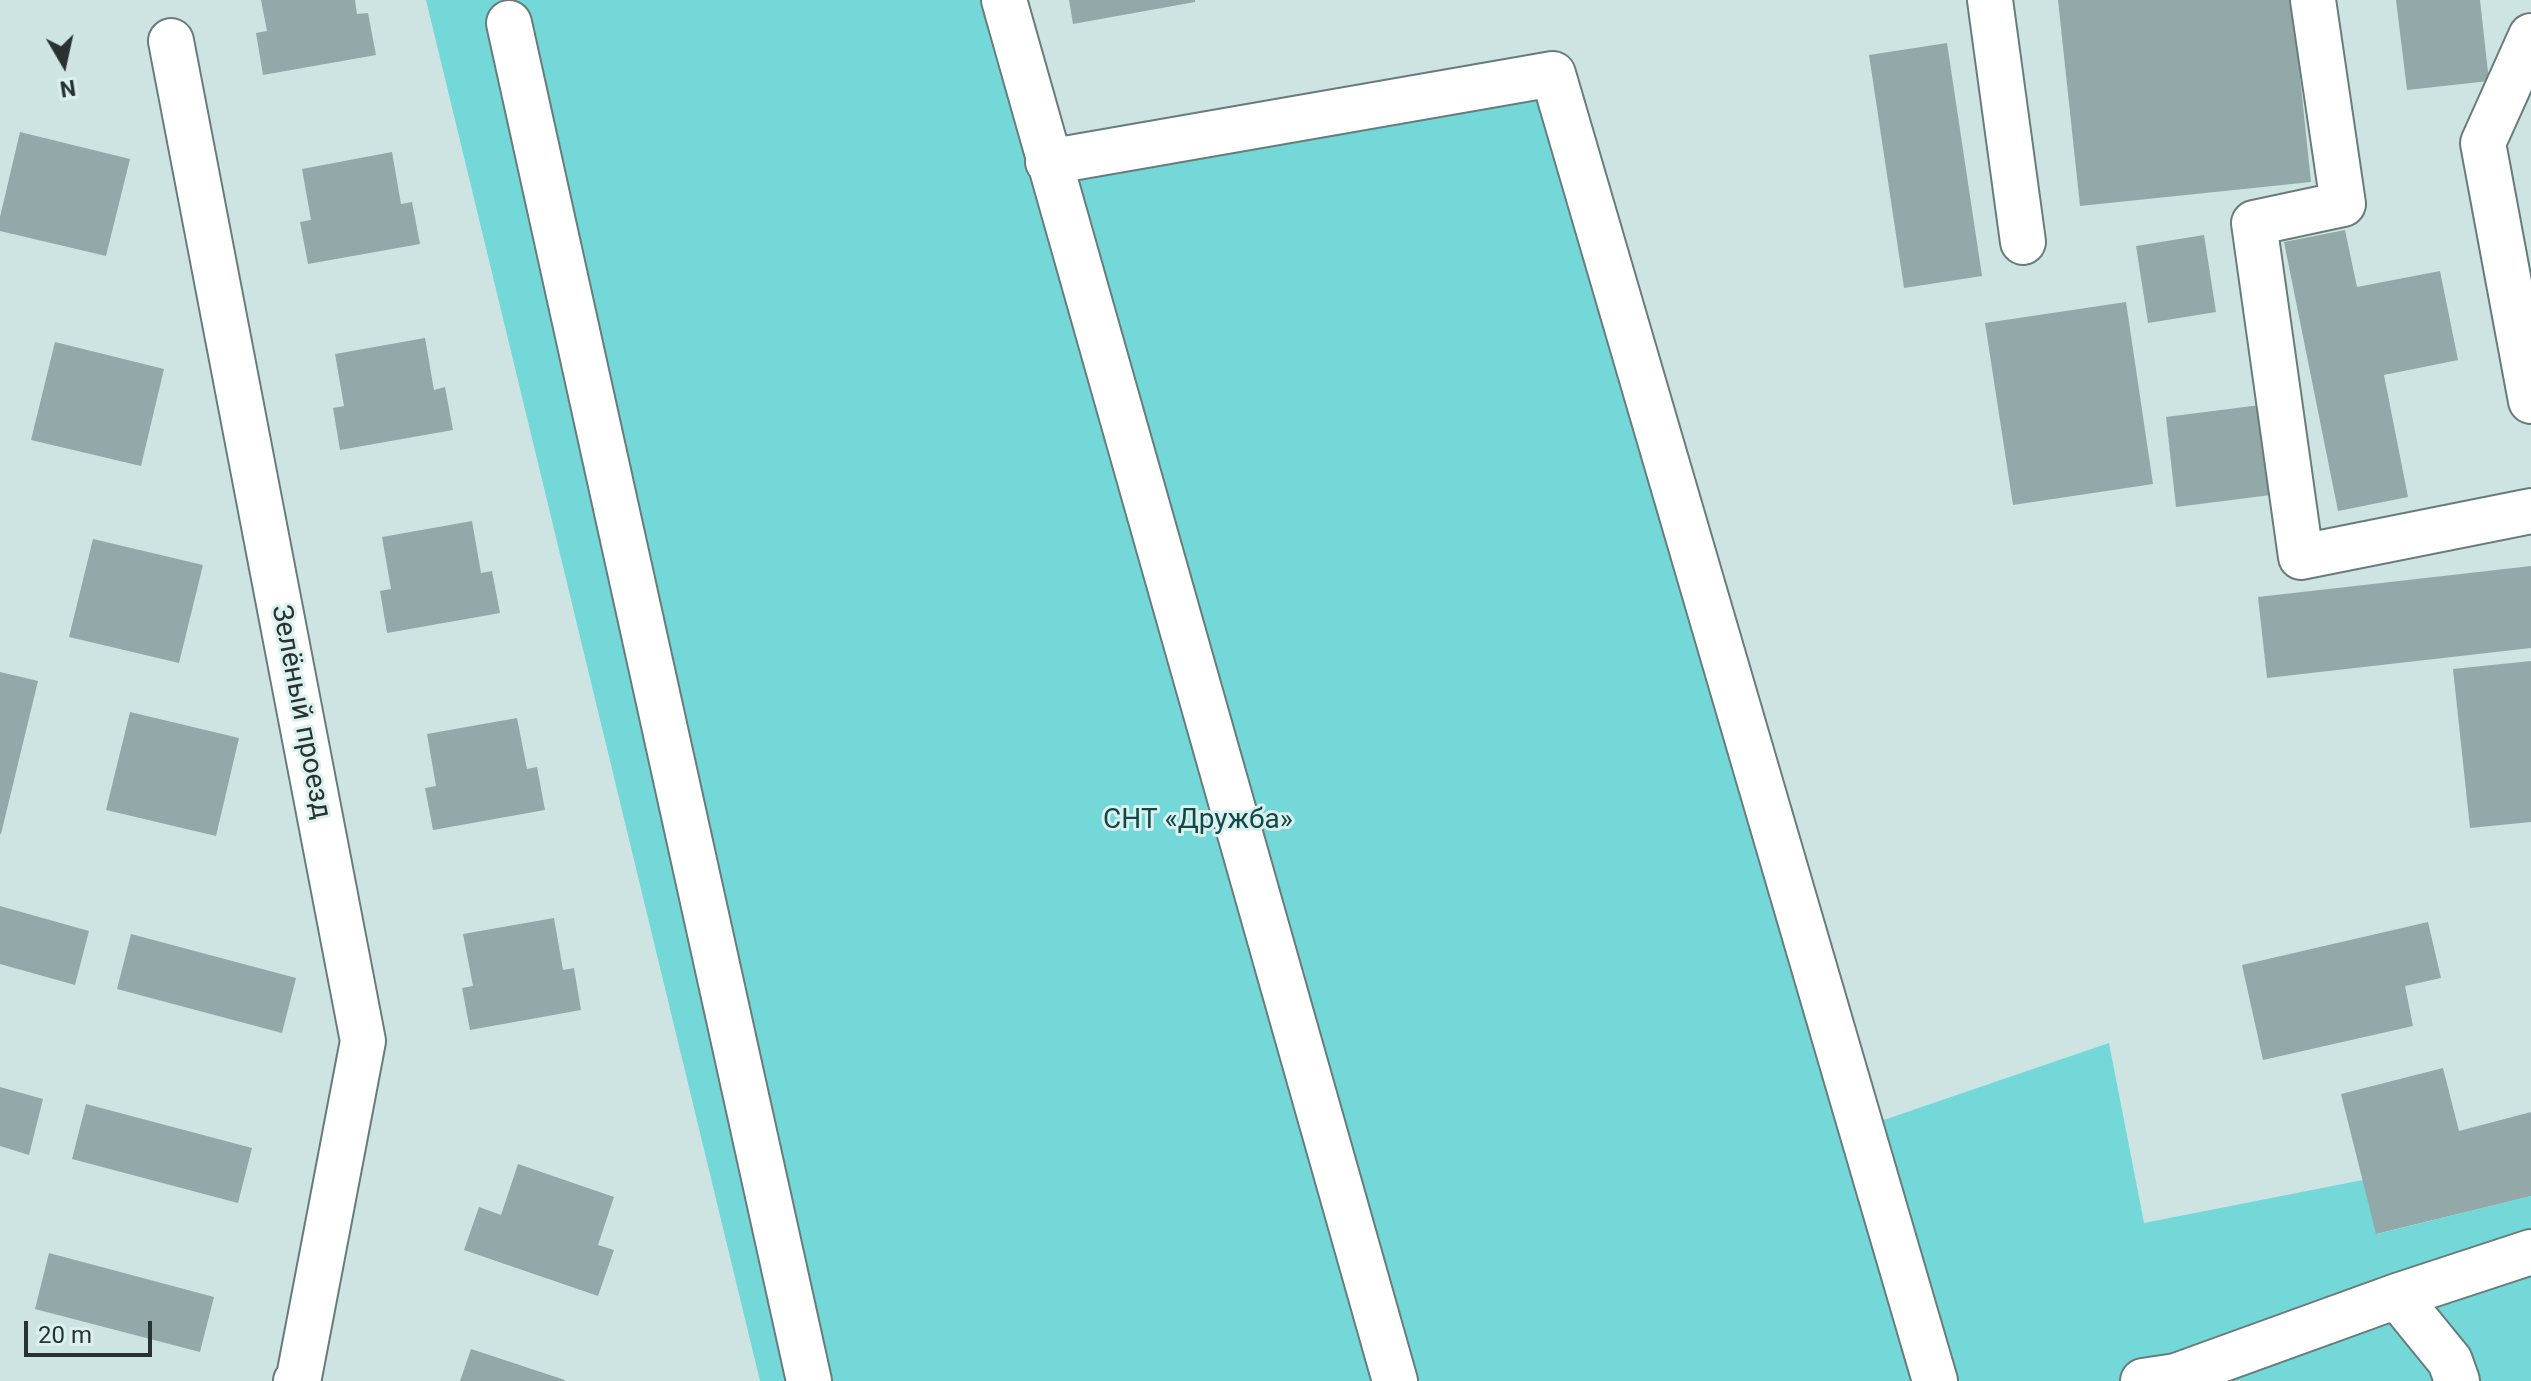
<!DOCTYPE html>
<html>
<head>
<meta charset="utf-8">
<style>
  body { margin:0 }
  #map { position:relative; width:2531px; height:1381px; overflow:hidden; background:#cde4e3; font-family:Roboto,sans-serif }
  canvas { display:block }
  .north { position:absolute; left:24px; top:24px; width:80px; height:80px; -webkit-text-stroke:6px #daf1f0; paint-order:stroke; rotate:171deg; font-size:22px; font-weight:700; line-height:32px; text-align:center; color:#293231 }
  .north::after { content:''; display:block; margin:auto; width:28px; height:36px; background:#293231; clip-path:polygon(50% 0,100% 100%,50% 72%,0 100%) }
  .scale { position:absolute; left:24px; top:1321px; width:128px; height:36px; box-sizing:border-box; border:4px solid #293231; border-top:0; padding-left:10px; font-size:24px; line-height:28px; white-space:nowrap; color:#293231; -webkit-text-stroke:6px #daf1f0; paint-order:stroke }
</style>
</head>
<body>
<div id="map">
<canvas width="2531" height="1381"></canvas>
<div class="north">N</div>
<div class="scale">20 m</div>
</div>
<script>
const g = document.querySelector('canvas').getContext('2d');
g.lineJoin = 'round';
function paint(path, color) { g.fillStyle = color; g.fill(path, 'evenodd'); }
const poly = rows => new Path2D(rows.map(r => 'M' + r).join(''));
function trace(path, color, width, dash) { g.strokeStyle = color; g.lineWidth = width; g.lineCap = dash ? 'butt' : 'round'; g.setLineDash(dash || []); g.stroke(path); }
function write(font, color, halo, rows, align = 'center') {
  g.font = font + ' Roboto,sans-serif'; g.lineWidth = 6; g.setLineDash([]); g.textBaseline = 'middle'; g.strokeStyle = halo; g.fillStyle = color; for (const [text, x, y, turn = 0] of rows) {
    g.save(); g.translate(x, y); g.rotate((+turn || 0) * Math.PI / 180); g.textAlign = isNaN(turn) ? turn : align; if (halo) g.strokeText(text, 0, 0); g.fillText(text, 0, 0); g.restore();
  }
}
paint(poly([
  [426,0,1003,0,1050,151,1560,69,1866,1126,2109,1043,2144,1223,2363,1180,2377,1234,2531,1196,2531,1381,760,1381]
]), '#74d8d8');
paint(poly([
  [261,0,355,0,357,14,368,13,376,55,263,75,256,33,267,31],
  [1069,0,1195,0,1195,2,1073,24],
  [2058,0,2292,0,2311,182,2080,206],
  [2396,0,2480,0,2489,81,2407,90],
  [1947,43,1982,276,1904,288,1869,55],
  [20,132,130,159,106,256,0,231,0,217],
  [392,152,401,204,412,202,420,244,308,264,300,222,311,220,302,169],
  [2345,230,2357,287,2440,271,2458,360,2384,375,2408,497,2338,511,2284,242],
  [2204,235,2216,312,2148,323,2136,246],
  [2126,302,2153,484,2013,505,1985,323],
  [425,338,434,390,445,387,453,430,340,450,333,408,344,406,335,354],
  [55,342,164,369,141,466,31,440],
  [2260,405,2271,495,2176,507,2166,417],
  [472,521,481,573,492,571,500,613,387,633,380,591,391,589,382,537],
  [93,539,203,565,179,663,69,637],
  [2531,566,2531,648,2267,678,2258,597],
  [2531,661,2531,822,2470,828,2453,669],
  [0,672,38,681,1,834,0,834],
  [130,712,239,738,216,836,106,810],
  [517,718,527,769,537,767,545,810,433,830,425,788,436,786,427,734],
  [0,906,89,931,75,985,0,964],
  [554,918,563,970,574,968,581,1010,470,1030,462,988,473,986,463,934],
  [2428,922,2441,978,2405,986,2413,1026,2263,1060,2242,965],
  [131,934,296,978,282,1033,117,989],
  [2443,1068,2459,1131,2531,1112,2531,1196,2376,1234,2341,1094],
  [0,1087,43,1099,29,1155,0,1146],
  [86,1104,252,1148,238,1203,72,1159],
  [518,1164,614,1197,598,1245,614,1250,598,1296,464,1250,479,1207,501,1215],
  [49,1253,214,1297,200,1352,35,1309],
  [471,1349,565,1380,564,1381,460,1381]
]), '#93a9a9');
const minor = poly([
  [1004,0,1395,1381],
  [1990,0,2023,242],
  [2313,0,2343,204,2254,223,2301,557,2531,511],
  [509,23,809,1381],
  [2531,36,2483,143,2531,401],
  [171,41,363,1041,299,1377,296,1381],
  [1048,162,1553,74,1935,1381],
  [2397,1296,2450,1361,2457,1381],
  [2143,1381,2176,1376,2397,1296,2531,1252]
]);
trace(minor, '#687c7c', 48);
trace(minor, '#fff', 44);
write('28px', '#293231', '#daf1f0', [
  ["Зелёный проезд",300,712,79]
]);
write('28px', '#114848', '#daf1f0', [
  ["СНТ «Дружба»",1198,821]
]);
</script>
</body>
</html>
